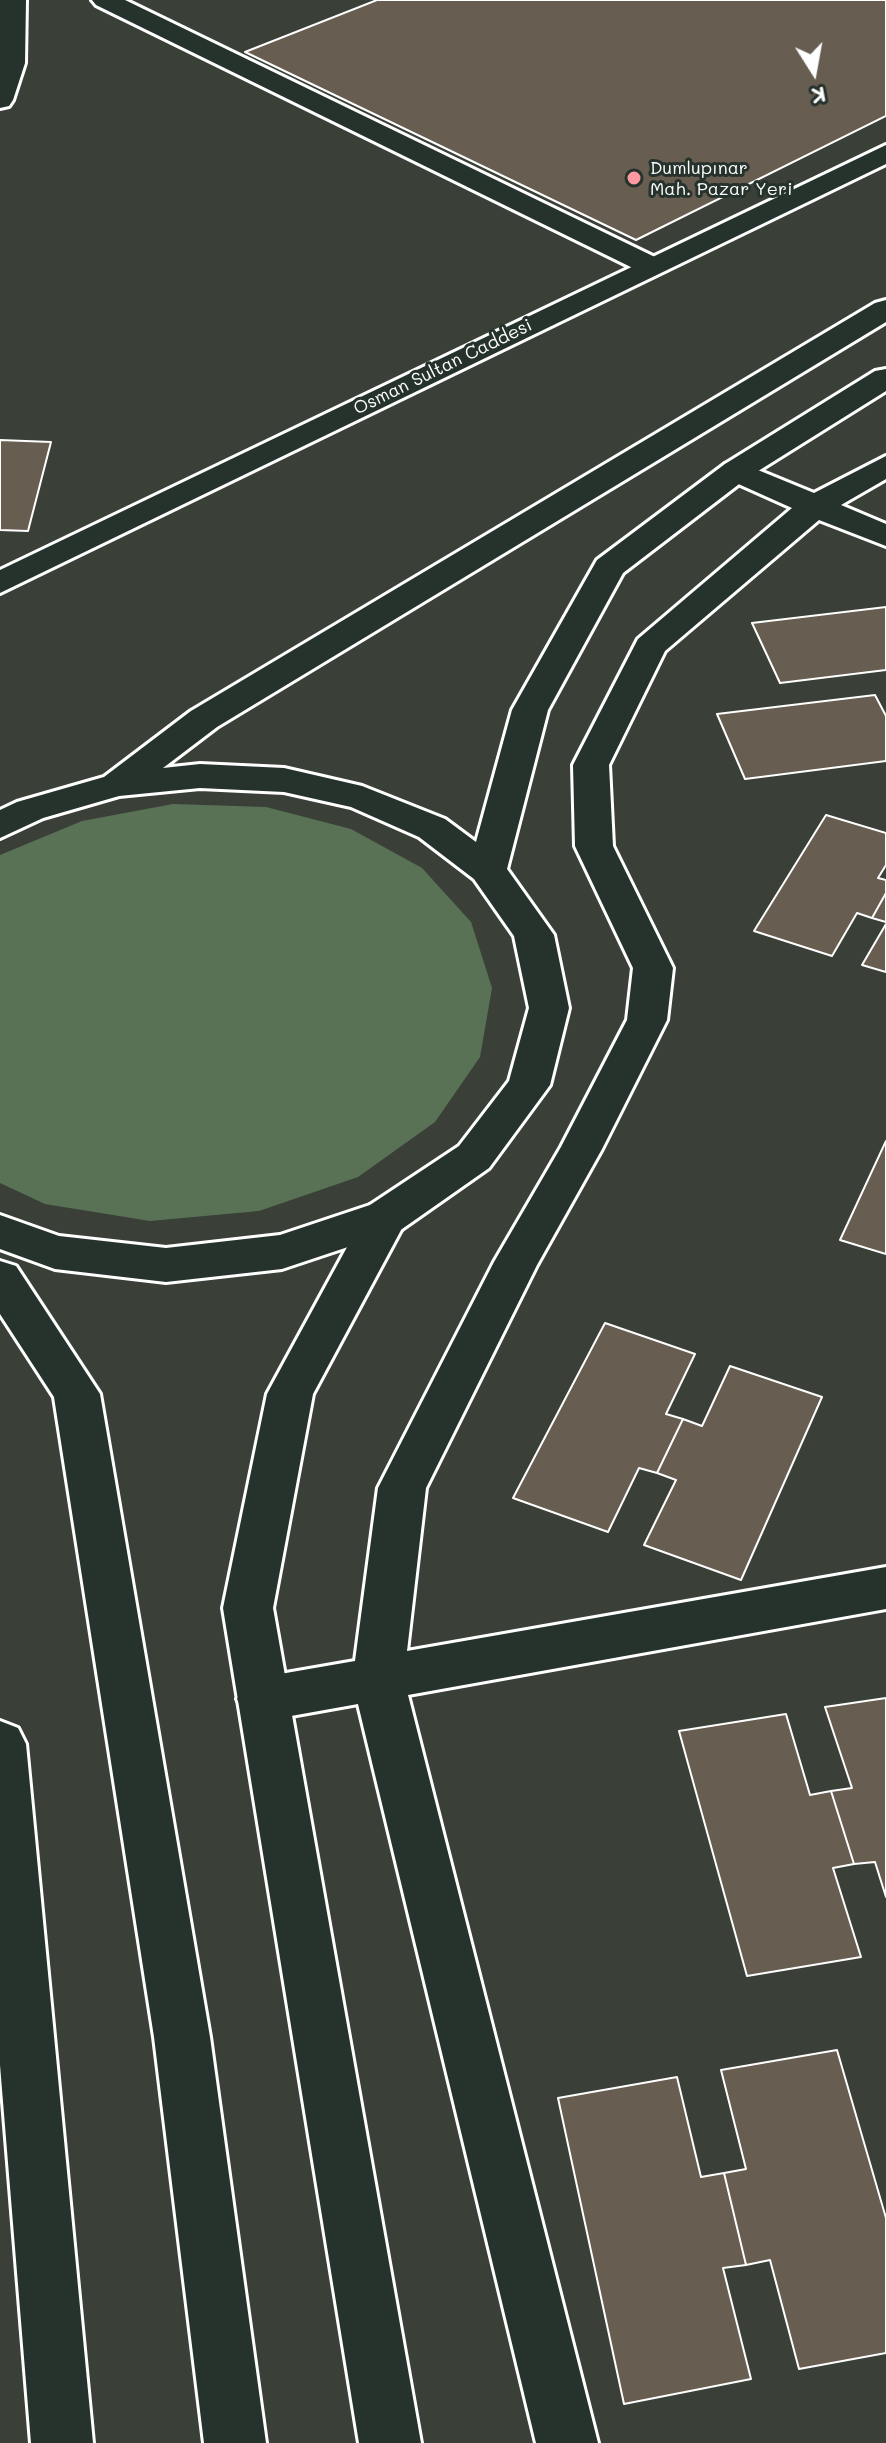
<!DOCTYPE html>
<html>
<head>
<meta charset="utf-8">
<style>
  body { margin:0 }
  #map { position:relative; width:886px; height:2443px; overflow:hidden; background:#3a4038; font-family:Mali,sans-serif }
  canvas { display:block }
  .north { position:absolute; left:774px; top:32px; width:80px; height:80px; -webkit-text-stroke:6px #26332d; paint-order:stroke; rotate:169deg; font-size:22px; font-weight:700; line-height:32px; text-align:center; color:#fff }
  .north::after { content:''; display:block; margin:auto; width:28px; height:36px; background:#fff; clip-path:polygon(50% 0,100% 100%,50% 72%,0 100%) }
</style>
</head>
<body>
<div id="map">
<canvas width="886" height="2443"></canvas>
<div class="north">K</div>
</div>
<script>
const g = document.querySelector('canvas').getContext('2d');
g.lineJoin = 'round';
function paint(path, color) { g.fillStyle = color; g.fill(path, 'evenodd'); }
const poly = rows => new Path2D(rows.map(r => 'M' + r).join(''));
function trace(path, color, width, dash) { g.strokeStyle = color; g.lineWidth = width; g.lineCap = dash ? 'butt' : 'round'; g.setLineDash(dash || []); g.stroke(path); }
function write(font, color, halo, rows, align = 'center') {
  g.font = font + ' Mali,sans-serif'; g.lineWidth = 6; g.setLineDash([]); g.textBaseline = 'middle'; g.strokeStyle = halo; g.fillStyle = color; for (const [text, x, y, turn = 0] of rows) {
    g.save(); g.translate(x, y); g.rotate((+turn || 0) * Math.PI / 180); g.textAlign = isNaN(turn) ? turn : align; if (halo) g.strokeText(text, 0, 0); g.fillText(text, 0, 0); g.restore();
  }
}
paint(poly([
  [173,804,266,807,351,829,422,868,471,922,492,988,480,1057,435,1122,358,1177,259,1211,150,1221,45,1204,0,1183,0,855,82,821]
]), '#597256');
const building = poly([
  [377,0,886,0,886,116,636,240,245,52,377,0],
  [0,440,51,442,28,531,0,530,0,440],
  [886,607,886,670,780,683,752,623,886,607],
  [875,695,886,716,886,761,745,779,717,714,875,695],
  [826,815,886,833,886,865,878,878,886,880,886,893,872,918,857,913,832,956,754,931,826,815],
  [886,893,886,922,872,918,886,893],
  [886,924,886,972,862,965,886,924],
  [886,1141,886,1254,840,1240,886,1141],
  [605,1323,695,1354,666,1414,683,1419,657,1473,639,1468,608,1532,513,1498,605,1323],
  [730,1366,822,1397,741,1580,644,1545,676,1480,657,1473,683,1419,702,1426,730,1366],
  [886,1698,886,1897,875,1862,854,1864,831,1791,852,1788,825,1707,886,1698],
  [786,1714,810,1795,831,1791,854,1864,833,1868,861,1957,747,1976,679,1731,786,1714],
  [837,2050,886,2218,886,2353,799,2369,770,2260,746,2265,724,2173,746,2169,721,2070,837,2050],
  [677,2077,701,2177,724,2173,746,2265,723,2268,751,2379,624,2404,558,2098,677,2077]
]);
paint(building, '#675d50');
trace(building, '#fff', 2);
const minor = poly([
  [0,0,26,0,25,63,13,100,9,106,0,108,0,0],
  [92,0,125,0,661,260,666,266,661,272,641,272,96,5,92,0],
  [886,456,886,479,841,505,886,524,886,546,819,520,665,651,609,765,613,846,673,968,667,1020,602,1149,537,1265,426,1488,407,1651,886,1567,886,1609,408,1695,598,2443,536,2443,358,1704,263,1721,245,1715,237,1699,245,1683,263,1677,355,1661,378,1488,494,1262,561,1147,627,1020,633,968,575,846,573,765,638,639,792,508,725,478,720,471,725,464,736,461,814,493,886,456],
  [0,1721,18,1728,26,1744,93,2443,31,2443,0,2065,0,1721]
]);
const tertiary = poly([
  [886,145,886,164,0,593,0,570,886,145],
  [386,1201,402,1205,408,1217,313,1394,273,1608,421,2443,359,2443,223,1608,267,1394,370,1205,386,1201],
  [0,1261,16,1266,100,1394,210,2037,266,2443,204,2443,154,2037,54,1397,0,1314,0,1261]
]);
const secondary = poly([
  [886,300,886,322,217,727,163,768,200,764,284,768,362,786,445,819,476,842,512,710,597,560,725,464,875,371,886,369,886,391,747,478,623,573,548,710,507,869,554,935,569,1008,550,1085,489,1168,402,1229,282,1269,166,1282,55,1269,0,1249,0,1215,59,1236,166,1248,280,1235,370,1205,459,1146,509,1081,529,1008,514,936,474,879,419,837,351,807,284,792,200,788,119,796,43,818,0,838,0,810,17,802,104,777,191,711,875,303,886,300]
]);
trace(minor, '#fff', 6);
trace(tertiary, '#fff', 6);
trace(secondary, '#fff', 6);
paint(minor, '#26332d');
paint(tertiary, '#26332d');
paint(secondary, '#26332d');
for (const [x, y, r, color] of [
  [634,178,8,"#ff9aa2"]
]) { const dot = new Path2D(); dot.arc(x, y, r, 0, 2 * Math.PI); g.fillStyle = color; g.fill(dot); trace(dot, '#26332d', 3); }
write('18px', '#fff', '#26332d', [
  ["Dumlupınar",650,168],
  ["Mah. Pazar Yeri",650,189]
], 'left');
write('18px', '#fff', '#26332d', [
  ["Osman Sultan Caddesi",443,367,-26]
]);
</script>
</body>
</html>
